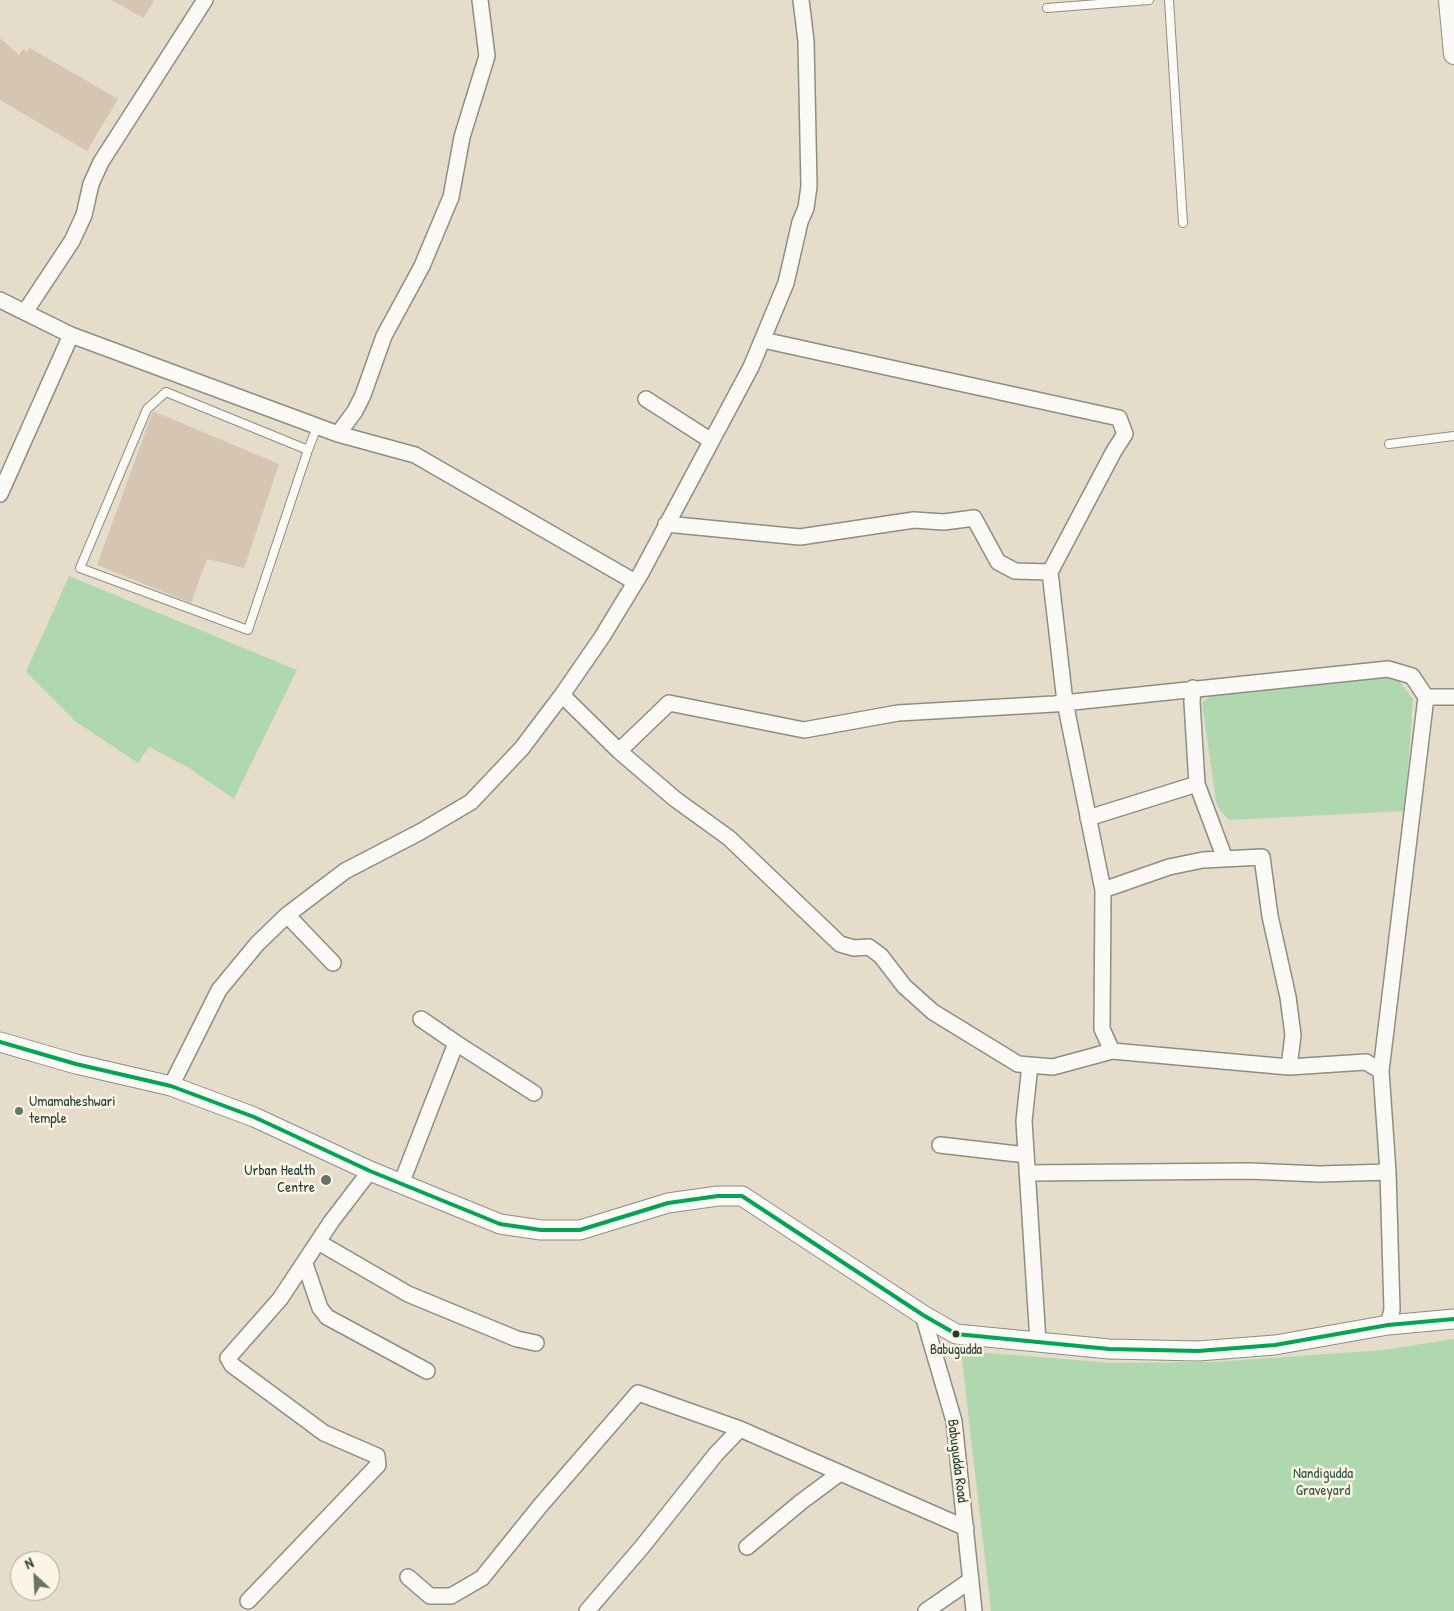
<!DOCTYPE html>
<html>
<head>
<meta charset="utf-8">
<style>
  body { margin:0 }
  #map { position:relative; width:1454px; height:1611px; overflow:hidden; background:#e5dcc9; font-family:"Patrick Hand",sans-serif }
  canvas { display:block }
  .north { position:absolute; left:10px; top:1551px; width:50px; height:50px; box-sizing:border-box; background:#fcf5e5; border:1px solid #a4ab9e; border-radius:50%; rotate:335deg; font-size:14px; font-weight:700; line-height:20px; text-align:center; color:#1f3d34 }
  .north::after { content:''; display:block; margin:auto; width:18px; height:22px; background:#647568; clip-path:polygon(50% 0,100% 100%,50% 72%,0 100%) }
</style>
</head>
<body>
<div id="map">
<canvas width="1454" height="1611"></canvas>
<div class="north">N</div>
</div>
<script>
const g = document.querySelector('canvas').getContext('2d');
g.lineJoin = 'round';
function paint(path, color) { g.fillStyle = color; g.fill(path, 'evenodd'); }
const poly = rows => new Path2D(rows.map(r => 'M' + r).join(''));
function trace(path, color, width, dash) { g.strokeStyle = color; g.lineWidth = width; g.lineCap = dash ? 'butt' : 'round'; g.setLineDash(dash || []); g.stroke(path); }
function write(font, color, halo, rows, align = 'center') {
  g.font = font + ' "Patrick Hand",sans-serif'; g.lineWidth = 5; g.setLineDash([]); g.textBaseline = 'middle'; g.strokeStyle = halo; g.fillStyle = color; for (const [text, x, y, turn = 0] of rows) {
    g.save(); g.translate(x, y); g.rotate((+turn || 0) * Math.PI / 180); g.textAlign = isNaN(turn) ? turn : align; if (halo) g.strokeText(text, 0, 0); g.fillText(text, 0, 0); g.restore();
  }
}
paint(poly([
  [69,576,297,670,234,799,189,768,149,747,138,763,75,721,26,672],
  [1395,676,1413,699,1405,811,1229,820,1220,810,1216,802,1202,702,1218,692],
  [1454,1339,1454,1611,991,1611,961,1351,1113,1363,1214,1362,1383,1350]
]), '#afd8ae');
paint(poly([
  [111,0,154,0,144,18],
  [0,38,19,55,23,49,27,52,30,48,118,99,87,151,0,100],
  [153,411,279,464,244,568,207,559,191,603,97,565]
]), '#d7c5b4');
const service = poly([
  [1169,0,1183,223],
  [1047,8,1149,0],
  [1389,444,1454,436],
  [308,450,248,630,80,568,147,409,166,392,308,450,317,427]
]);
const minor = poly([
  [0,300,71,335,338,434,415,455,635,582],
  [25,312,72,241,84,215,91,184,101,162,205,0],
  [763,340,1119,418,1125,434,1114,451,1050,572,1065,702,1103,890,1102,1029,1112,1051,1289,1067,1366,1062,1381,1071,1388,1172,1392,1310,1388,1325],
  [646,399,710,440],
  [338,434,355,411,363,395,384,336,422,266,451,197,462,137,487,56,480,0],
  [0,494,71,335],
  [666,524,800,537,914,520,944,522,974,518,998,562,1015,571,1050,572],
  [1193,688,1192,702,1197,784,1225,859],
  [562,695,619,751,675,799,729,838,840,944,854,948,869,947,881,956,904,986,933,1012,1018,1064,1053,1067,1112,1051],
  [1426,697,1454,697],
  [619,751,669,703,804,730,898,713,1054,704,1388,669,1412,676,1426,697,1381,1071],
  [1088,818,1197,784],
  [1103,890,1169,867,1203,860,1262,857,1270,916,1288,997,1293,1035,1289,1067],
  [287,915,333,963],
  [421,1019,456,1043],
  [1030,1065,1024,1121,1038,1342],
  [171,1086,219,990,257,944,287,915,345,871,420,832,471,802,522,748,562,695,602,637,641,573,751,367,786,283,800,222,806,208,809,186,806,41,801,0],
  [940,1145,1026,1155],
  [1027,1173,1249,1171,1320,1174,1388,1172],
  [401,1184,456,1043,534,1093],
  [318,1242,408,1294,517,1339,536,1343],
  [305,1264,320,1308,327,1317,427,1371],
  [923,1315,954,1421,974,1611],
  [747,1547,801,1502,840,1473],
  [408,1577,430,1596,451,1596,482,1578,540,1506,638,1393,740,1429,966,1528],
  [248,1601,378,1465,377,1456,324,1433,232,1365,228,1358,280,1299,331,1222,370,1171],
  [587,1611,642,1547,716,1454,740,1429],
  [926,1611,971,1580]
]);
const tertiary = poly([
  [0,1042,76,1064,171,1086,254,1117,370,1171,500,1224,541,1230,580,1230,668,1203,718,1196,742,1196,923,1315,956,1334,1109,1349,1198,1351,1275,1345,1388,1325,1454,1319]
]);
const secondary = poly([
  [1449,0,1454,54]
]);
trace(service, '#8d8e83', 10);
trace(minor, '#8d8e83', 18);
trace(tertiary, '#8d8e83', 21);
trace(secondary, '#8d8e83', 22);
trace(service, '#fbfaf7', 8);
trace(minor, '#fbfaf7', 15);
trace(tertiary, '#fbfaf7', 19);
trace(secondary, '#fbfaf7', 20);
trace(poly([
  [0,1042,76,1064,171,1086,254,1117,370,1171,500,1224,541,1230,580,1230,668,1203,718,1196,742,1196,923,1315,956,1334,1109,1349,1198,1351,1275,1345,1388,1325,1454,1319]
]), '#00a651', 4);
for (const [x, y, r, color] of [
  [19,1111,5,"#647568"],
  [326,1180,6,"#647568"],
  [956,1334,4.5,"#1f3d34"]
]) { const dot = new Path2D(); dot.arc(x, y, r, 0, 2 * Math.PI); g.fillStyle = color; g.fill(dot); trace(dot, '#fcf5e5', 2); }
write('14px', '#1f3d34', '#fcf5e5', [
  ["Babugudda",956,1350]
]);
write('15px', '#1f3d34', '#fcf5e5', [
  ["Umamaheshwari",29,1102],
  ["temple",29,1119],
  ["Urban Health",315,1171,"right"],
  ["Centre",315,1188,"right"]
], 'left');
write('15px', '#1f3d34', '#fcf5e5', [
  ["Babugudda Road",957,1461,83]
]);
write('15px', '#335b48', '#fcf5e5', [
  ["Nandigudda",1323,1474],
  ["Graveyard",1323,1491]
]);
</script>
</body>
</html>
